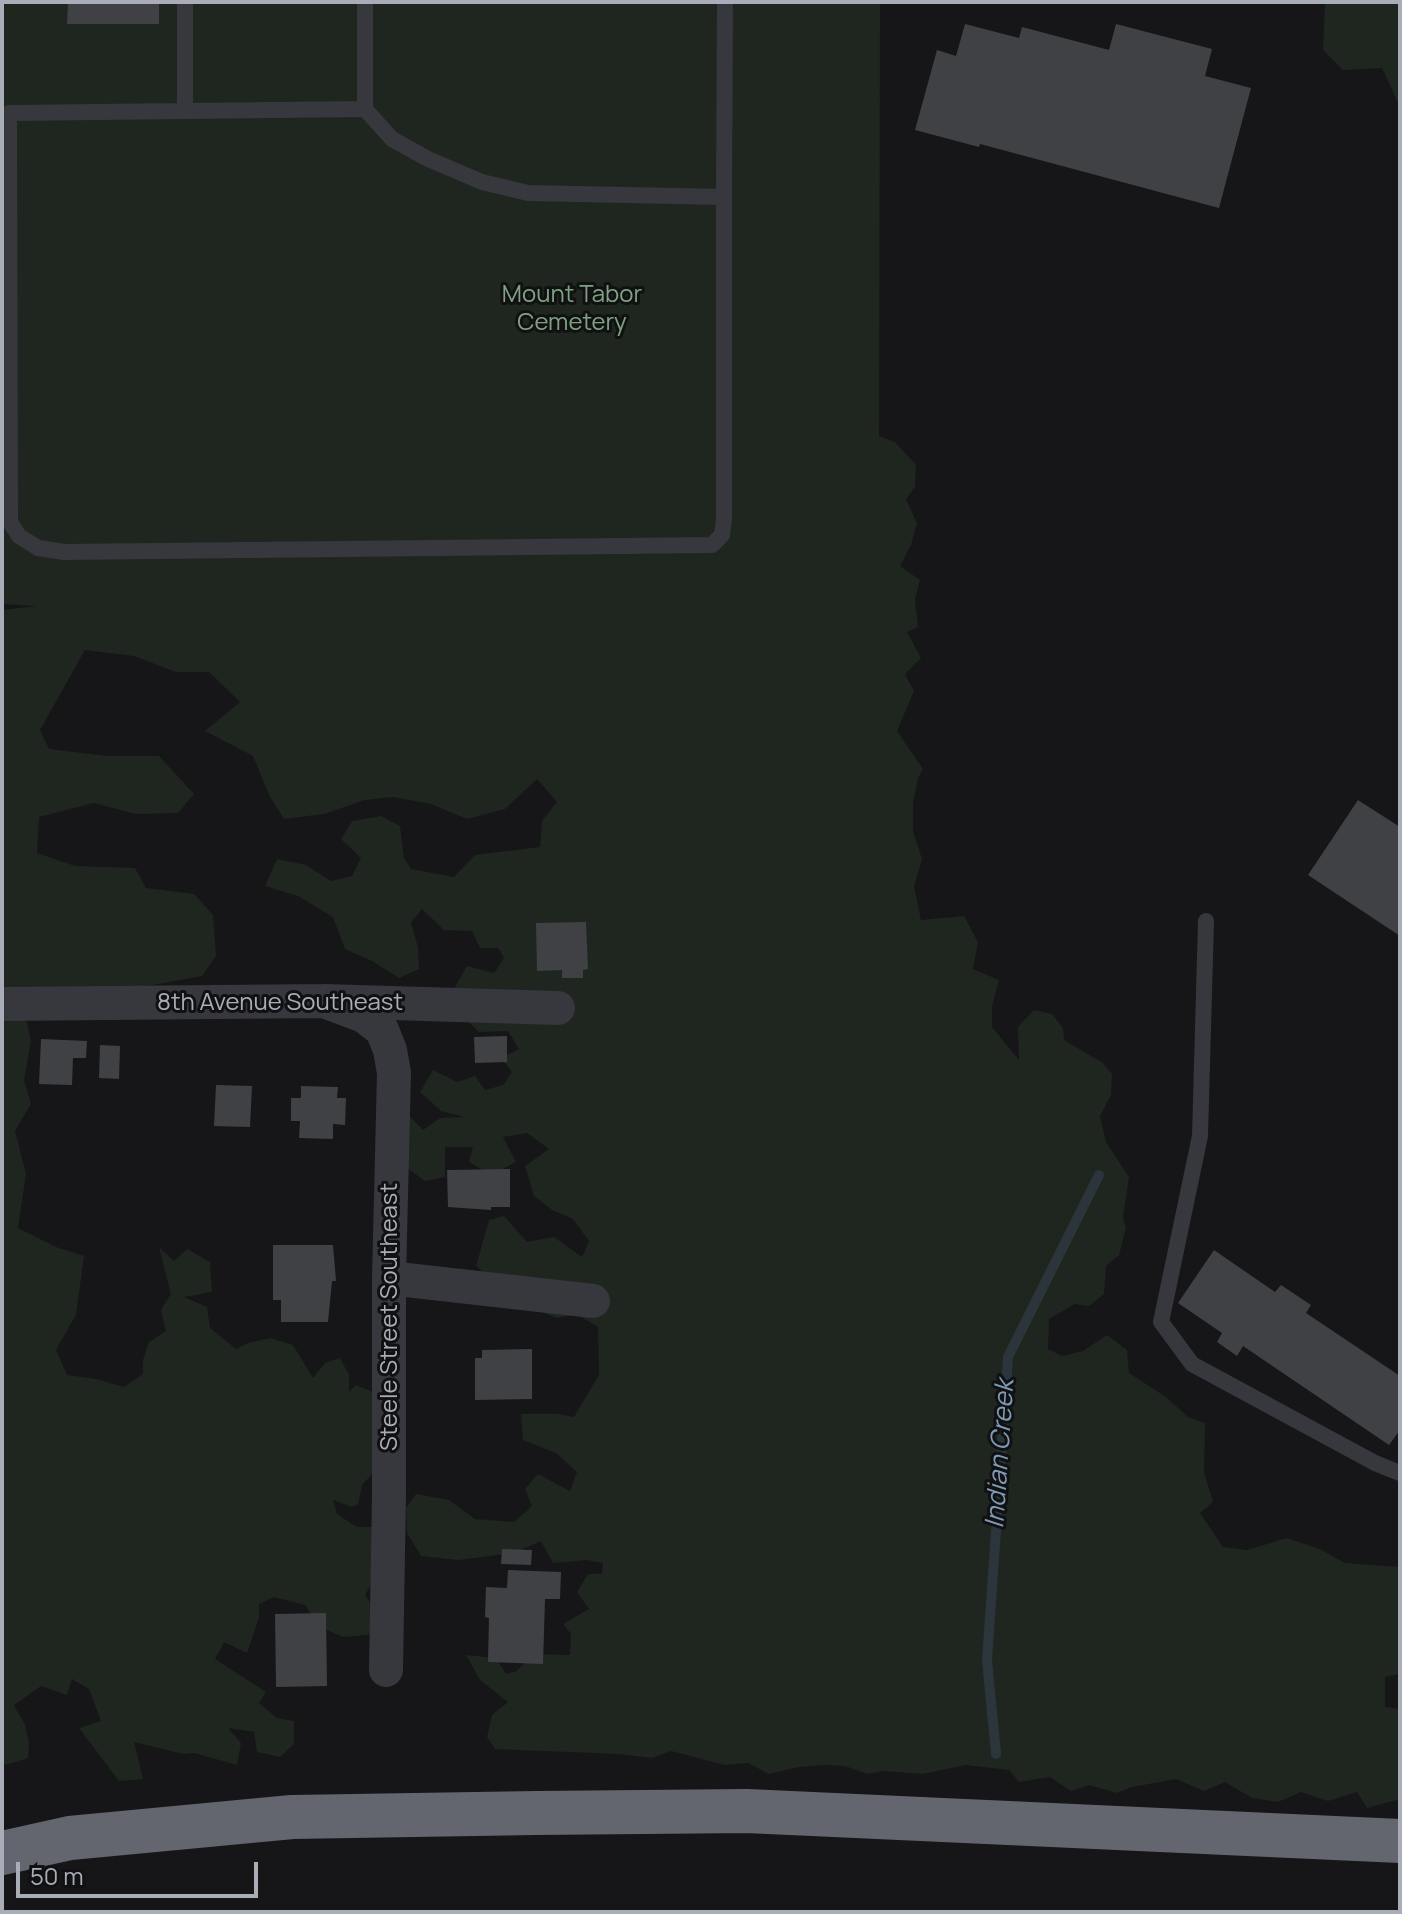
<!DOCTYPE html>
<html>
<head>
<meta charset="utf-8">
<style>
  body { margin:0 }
  #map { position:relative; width:1402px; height:1914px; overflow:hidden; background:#161618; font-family:Manrope,sans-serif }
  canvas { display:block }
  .frame { position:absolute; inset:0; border:4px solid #a8adb8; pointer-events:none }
  .scale { position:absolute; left:16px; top:1862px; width:242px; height:36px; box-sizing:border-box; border:4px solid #a8adb8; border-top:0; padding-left:10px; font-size:24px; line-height:28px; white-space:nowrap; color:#a8adb8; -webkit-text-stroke:6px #111113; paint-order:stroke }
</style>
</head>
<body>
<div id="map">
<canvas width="1402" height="1914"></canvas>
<div class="frame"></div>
<div class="scale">50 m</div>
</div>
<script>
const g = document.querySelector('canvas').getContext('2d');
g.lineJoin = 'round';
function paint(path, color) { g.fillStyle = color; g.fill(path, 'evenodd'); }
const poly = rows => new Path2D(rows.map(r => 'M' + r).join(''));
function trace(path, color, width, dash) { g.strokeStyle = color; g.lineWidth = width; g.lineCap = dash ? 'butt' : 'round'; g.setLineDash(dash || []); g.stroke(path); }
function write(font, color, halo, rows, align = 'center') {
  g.font = font + ' Manrope,sans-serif'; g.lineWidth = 6; g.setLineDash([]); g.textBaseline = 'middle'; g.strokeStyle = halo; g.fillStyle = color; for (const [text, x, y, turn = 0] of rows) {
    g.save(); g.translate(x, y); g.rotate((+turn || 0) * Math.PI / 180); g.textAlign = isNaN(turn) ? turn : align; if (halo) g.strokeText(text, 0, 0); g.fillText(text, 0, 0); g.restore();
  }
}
paint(poly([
  [2,2,880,2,879,436,895,442,916,465,915,487,906,499,917,523,911,545,900,566,920,580,915,599,918,627,907,632,921,658,905,674,914,691,897,731,923,769,918,778,913,804,913,831,922,859,914,886,921,920,964,916,978,942,973,969,999,980,992,1006,992,1027,1019,1060,1018,1027,1034,1010,1052,1014,1063,1028,1064,1040,1103,1063,1112,1074,1111,1095,1100,1116,1106,1142,1129,1177,1123,1218,1126,1228,1119,1255,1106,1266,1104,1294,1089,1306,1075,1304,1049,1319,1048,1349,1062,1356,1083,1351,1107,1335,1127,1350,1129,1373,1166,1397,1188,1417,1205,1423,1204,1472,1213,1502,1200,1513,1223,1547,1247,1550,1287,1538,1320,1549,1345,1563,1400,1567,1400,1674,1385,1677,1385,1707,1400,1709,1400,1799,1367,1808,1357,1792,1328,1801,1301,1792,1278,1802,1252,1798,1225,1782,1204,1791,1176,1779,1132,1787,1117,1793,1089,1785,1071,1791,1050,1777,1019,1782,1009,1770,966,1765,923,1774,883,1771,868,1774,845,1766,825,1765,799,1767,769,1774,748,1763,725,1765,671,1751,652,1758,619,1754,495,1749,487,1737,492,1715,508,1702,480,1680,466,1655,496,1658,506,1674,517,1671,531,1654,570,1655,571,1634,563,1624,589,1609,577,1592,588,1574,602,1574,603,1563,586,1560,553,1563,541,1541,514,1553,458,1560,421,1556,407,1533,406,1508,416,1494,449,1500,475,1519,514,1522,532,1506,525,1489,538,1474,570,1491,577,1472,556,1453,523,1440,521,1414,558,1414,574,1417,599,1375,598,1327,576,1314,557,1318,539,1311,498,1285,476,1266,489,1220,504,1216,527,1242,554,1237,582,1257,589,1241,573,1219,552,1210,534,1196,525,1166,549,1149,527,1133,503,1137,516,1162,491,1175,469,1162,473,1147,445,1147,445,1177,425,1181,379,1147,406,1112,423,1130,440,1118,464,1117,441,1111,420,1092,433,1070,457,1082,475,1076,485,1090,503,1085,512,1072,501,1058,519,1049,508,1031,479,1032,461,1015,452,992,467,966,494,973,504,958,498,948,480,948,472,931,444,930,422,909,411,923,418,947,419,969,399,978,372,961,345,949,333,917,298,896,265,886,277,859,306,865,331,881,352,876,361,858,341,839,352,821,381,816,400,826,404,858,411,869,454,877,475,855,540,847,542,821,557,802,537,779,505,809,467,819,431,804,393,797,365,800,324,814,284,819,270,797,253,756,205,731,240,702,209,672,176,672,134,656,85,650,40,730,49,749,107,756,159,756,194,794,178,813,136,814,94,803,39,817,37,853,75,866,135,868,146,888,194,894,213,915,216,956,202,976,147,986,2,990,2,610,36,606,2,604],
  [1325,2,1400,2,1400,107,1382,68,1343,70,1323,50],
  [25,1014,31,1041,24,1080,31,1104,15,1131,26,1174,18,1228,56,1247,84,1256,76,1315,56,1350,67,1375,96,1379,124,1387,143,1374,143,1360,149,1342,166,1331,161,1310,171,1294,159,1247,174,1261,187,1249,210,1262,212,1292,184,1297,207,1307,210,1328,236,1349,248,1343,270,1338,293,1345,313,1378,325,1363,340,1358,349,1375,349,1392,356,1385,375,1393,376,1470,362,1485,358,1504,352,1507,333,1500,337,1514,357,1527,374,1527,376,1576,365,1595,379,1617,368,1635,343,1637,320,1627,305,1605,274,1597,259,1604,259,1617,247,1653,224,1642,215,1659,266,1692,259,1703,277,1718,294,1721,294,1744,280,1757,257,1752,254,1732,228,1728,241,1743,237,1765,194,1753,183,1754,134,1742,143,1779,119,1781,79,1728,101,1721,89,1689,72,1679,67,1695,41,1686,14,1705,25,1725,29,1742,28,1758,6,1765,2,1761,2,1018]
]), '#1e261f');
trace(poly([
  [996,1754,987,1660,1008,1357,1099,1175]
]), '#2c353c', 10);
paint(poly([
  [68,2,159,2,159,24,67,24],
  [965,24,1019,38,1022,27,1109,50,1116,24,1212,49,1205,76,1251,88,1219,208,980,144,979,147,915,130,937,50,956,56],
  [1358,800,1400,827,1400,936,1308,875],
  [586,922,588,969,583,970,583,978,562,978,562,970,537,971,536,923],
  [507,1036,507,1062,475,1063,474,1037],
  [41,1039,87,1041,86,1058,73,1058,72,1085,39,1084],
  [100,1045,120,1046,119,1079,99,1078],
  [216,1085,252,1086,250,1127,214,1126],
  [301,1086,338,1087,337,1098,346,1098,345,1125,333,1124,333,1139,299,1138,300,1121,291,1121,291,1098,301,1098],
  [510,1169,510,1207,491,1207,491,1210,448,1207,447,1170],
  [273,1245,333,1245,336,1281,332,1281,328,1322,281,1322,281,1300,273,1300],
  [1214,1250,1275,1292,1281,1285,1311,1305,1306,1313,1400,1376,1400,1430,1389,1445,1243,1346,1237,1356,1217,1342,1222,1333,1178,1303],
  [532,1349,532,1399,475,1400,475,1358,482,1358,482,1350],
  [502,1549,532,1550,531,1565,501,1564],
  [508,1570,561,1572,560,1599,545,1599,543,1664,488,1662,489,1618,485,1617,486,1587,507,1588],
  [326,1613,327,1686,276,1687,275,1614]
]), '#404145');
trace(poly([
  [185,2,185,110],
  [365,2,365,109,392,139,428,159,482,182,528,193,724,197,725,2],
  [365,109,9,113,10,522,19,536,38,548,64,552,712,545,722,535,724,520,724,197],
  [1206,921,1200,1136,1161,1322,1192,1364,1375,1463,1400,1473]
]), '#37383d', 16);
trace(poly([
  [324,1001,364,1016,382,1030,390,1050,394,1073,389,1278,389,1494,386,1670],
  [2,1004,324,1001,558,1008],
  [389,1278,593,1301]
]), '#37383d', 34);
trace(poly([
  [2,1853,70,1838,292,1817,536,1813,747,1811,1400,1841]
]), '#63666e', 44);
write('24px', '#7fa381', '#111113', [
  ["Mount Tabor",572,295],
  ["Cemetery",572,323]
]);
write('24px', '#a8adb8', '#111113', [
  ["8th Avenue Southeast",280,1003],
  ["Steele Street Southeast",390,1317,-90]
]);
write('italic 26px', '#7f9bb3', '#111113', [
  ["Indian Creek",1001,1454,-86]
]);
</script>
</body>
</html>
